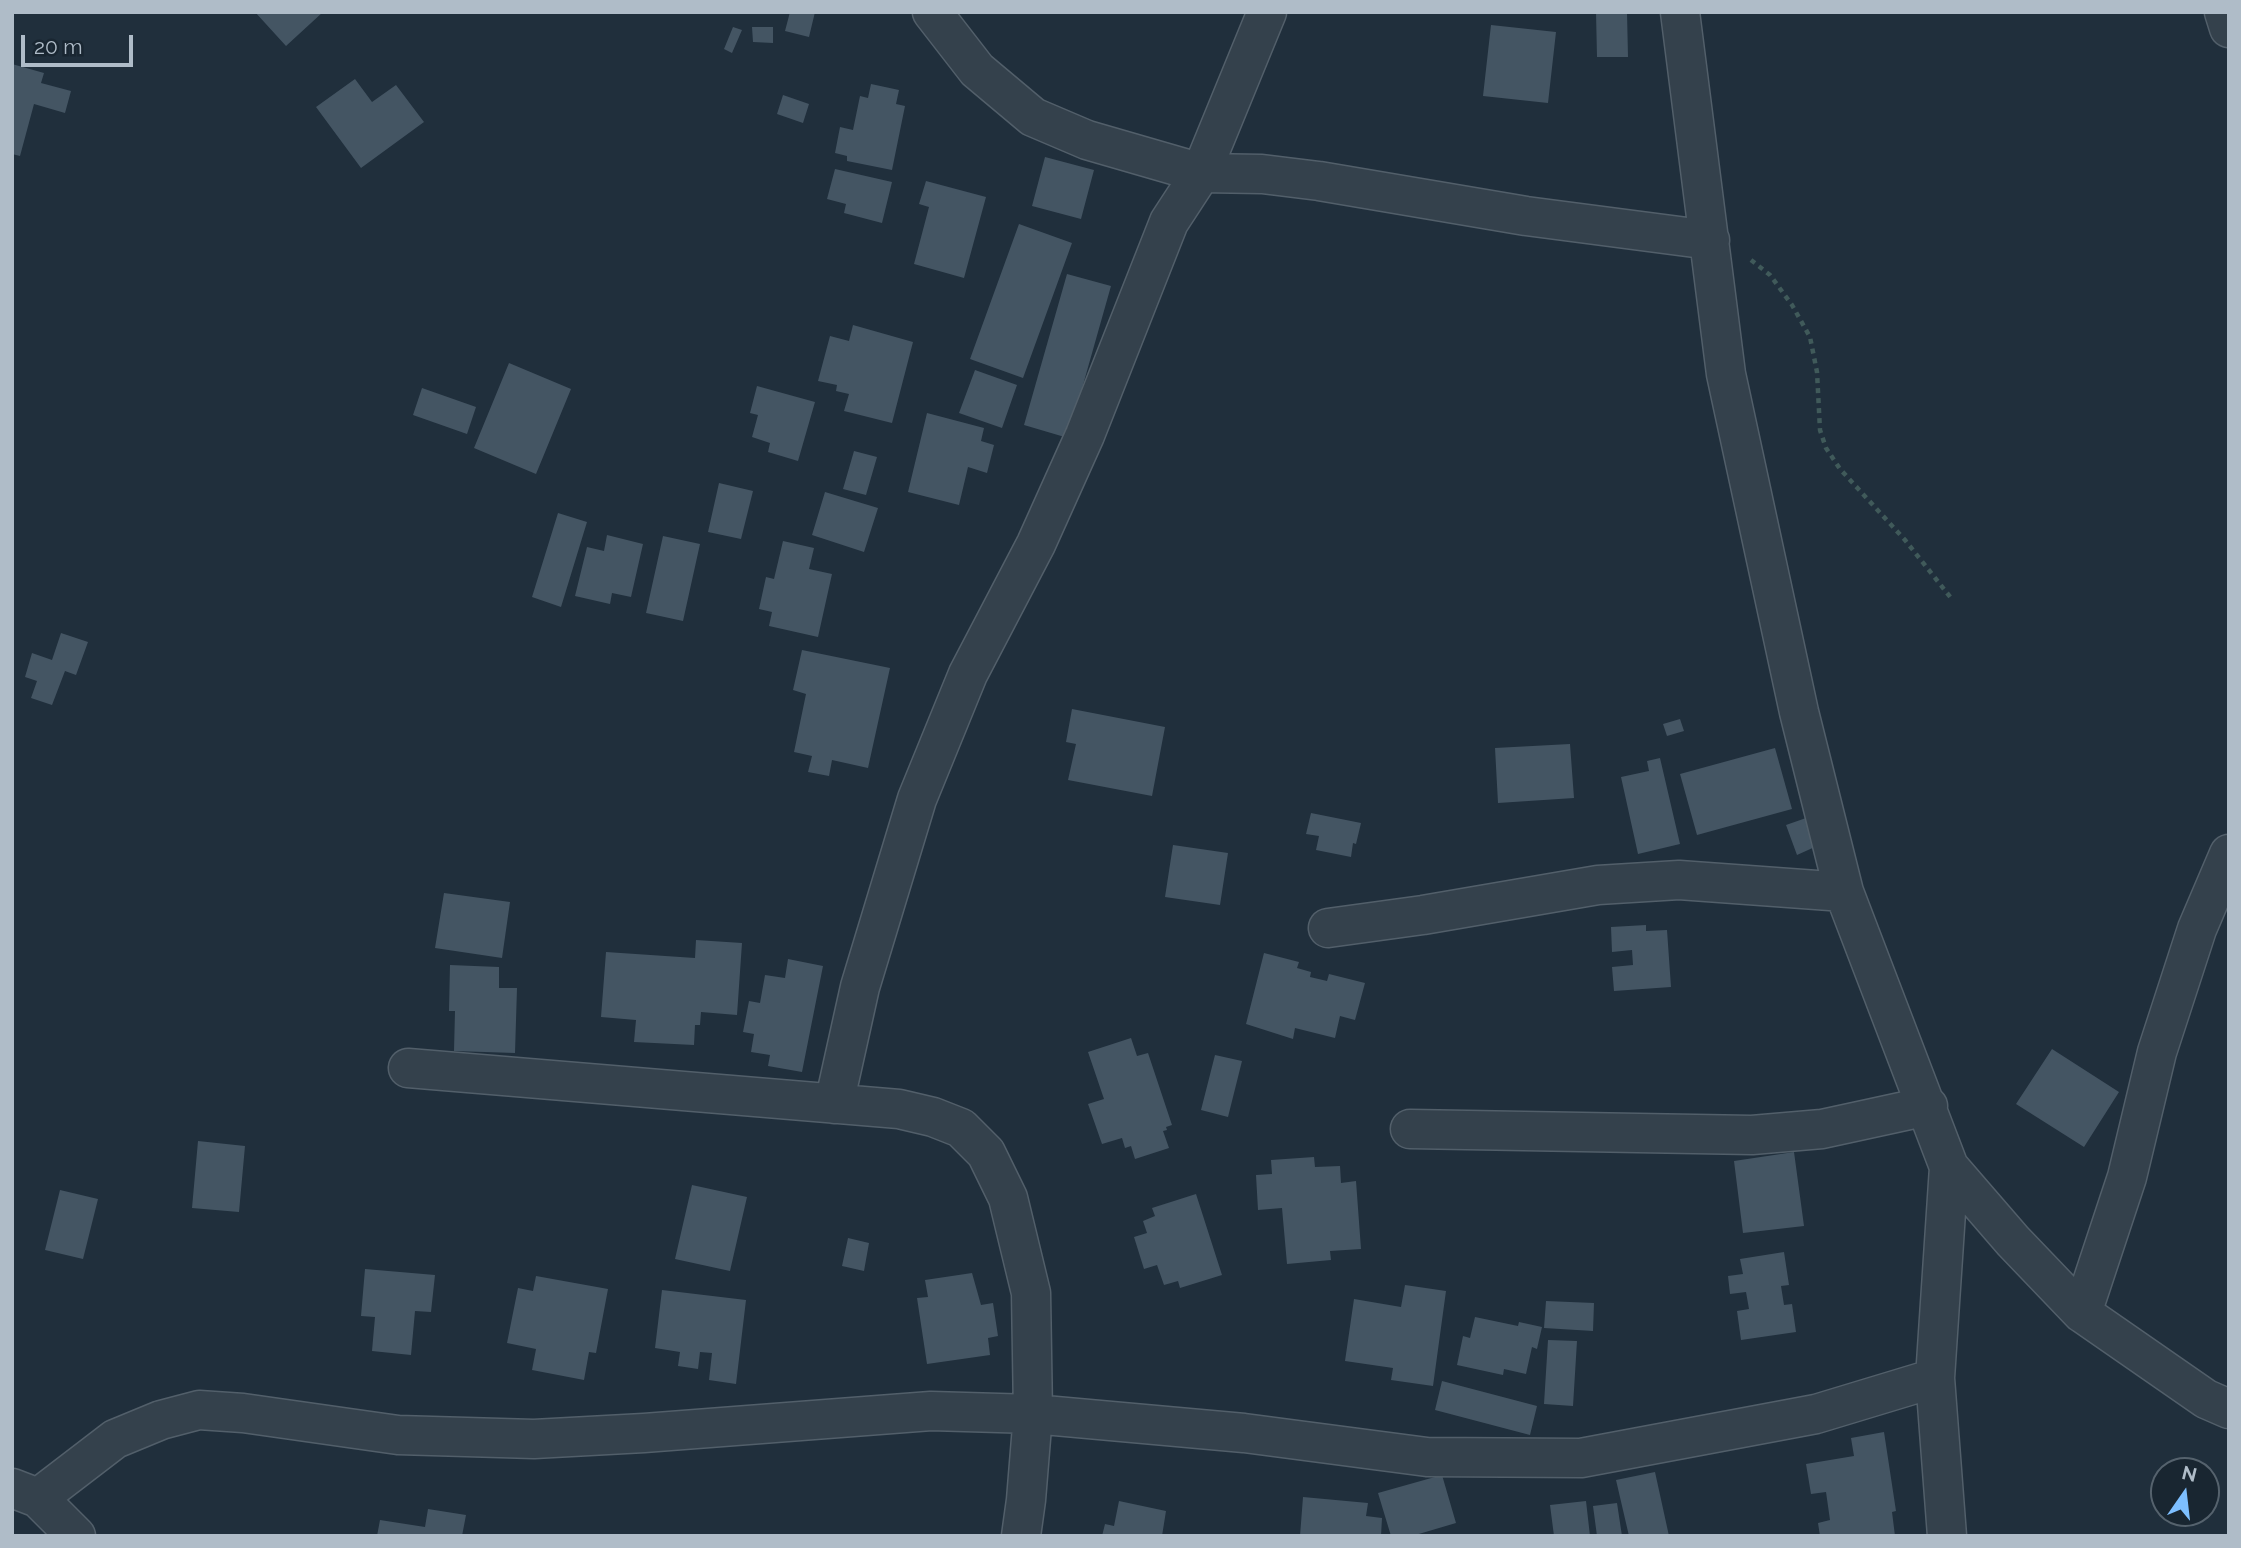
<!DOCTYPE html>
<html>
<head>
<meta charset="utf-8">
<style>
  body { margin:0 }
  #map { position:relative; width:2241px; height:1548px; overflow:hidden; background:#202f3c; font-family:Raleway,sans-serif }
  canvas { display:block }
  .frame { position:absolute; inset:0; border:14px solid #afbcc8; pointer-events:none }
  .north { position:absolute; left:2150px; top:1457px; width:70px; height:70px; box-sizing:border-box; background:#192631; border:2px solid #55626d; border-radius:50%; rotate:14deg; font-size:19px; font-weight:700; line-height:28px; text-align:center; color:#afbcc8 }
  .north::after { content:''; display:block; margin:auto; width:24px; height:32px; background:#7dbfff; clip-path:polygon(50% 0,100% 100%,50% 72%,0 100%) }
  .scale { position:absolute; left:21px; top:35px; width:112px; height:32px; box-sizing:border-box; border:4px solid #afbcc8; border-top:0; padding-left:9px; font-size:21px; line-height:24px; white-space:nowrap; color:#afbcc8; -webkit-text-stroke:5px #192631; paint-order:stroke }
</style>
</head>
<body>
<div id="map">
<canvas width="2241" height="1548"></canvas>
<div class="frame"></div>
<div class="north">N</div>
<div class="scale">20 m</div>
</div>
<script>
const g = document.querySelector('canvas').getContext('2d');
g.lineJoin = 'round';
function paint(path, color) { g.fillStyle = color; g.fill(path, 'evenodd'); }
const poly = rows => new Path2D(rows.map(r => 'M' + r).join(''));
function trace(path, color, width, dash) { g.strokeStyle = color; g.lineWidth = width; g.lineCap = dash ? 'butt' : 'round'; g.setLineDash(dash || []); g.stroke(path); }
paint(poly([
  [255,12,323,12,286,46],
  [790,12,815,12,809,37,785,31],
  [1596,12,1627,12,1628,57,1597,57],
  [1491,25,1556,32,1548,103,1483,96],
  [733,27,742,30,732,53,724,49],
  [752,27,773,27,773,43,753,42],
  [12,64,44,73,41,83,71,91,65,113,34,104,20,156,12,154],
  [355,79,372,102,396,85,424,122,361,168,316,107],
  [871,84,899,90,896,104,905,106,892,170,847,161,847,156,835,153,840,127,853,130,860,96,868,98],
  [783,95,809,104,803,123,777,114],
  [1045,157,1094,170,1081,219,1032,206],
  [835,169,892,182,882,223,844,213,846,204,827,199],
  [926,181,986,197,964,278,914,264,929,207,919,204],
  [1019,224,1072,243,1023,378,970,359],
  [1067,274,1111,286,1068,438,1024,425],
  [853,325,913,342,892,423,844,411,849,394,836,391,837,385,818,381,830,336,849,341],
  [509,363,571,389,536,474,474,448],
  [975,370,1017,385,1002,428,959,413],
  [757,386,815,402,798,461,768,452,770,443,752,437,758,415,750,413],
  [422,388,476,407,467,434,413,415],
  [927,413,984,428,981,441,994,445,987,473,968,467,959,505,908,492],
  [854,451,877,457,866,495,843,489],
  [719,483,753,491,741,539,708,532],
  [825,492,878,508,864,552,812,535],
  [558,513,587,522,561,607,532,597],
  [607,535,643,544,631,597,612,593,610,604,575,596,587,547,604,551],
  [663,536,700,544,683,621,646,613],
  [783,541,814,548,809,569,832,574,818,637,769,626,772,612,759,609,766,577,774,579],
  [61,633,88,642,76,675,65,671,52,705,31,698,37,681,25,677,32,653,52,660],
  [802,650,890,668,868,768,832,760,829,776,808,772,812,756,794,752,806,694,793,690],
  [1072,709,1165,727,1152,796,1068,780,1076,744,1066,742],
  [1680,719,1684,731,1667,736,1663,724],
  [1570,744,1574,798,1498,803,1495,748],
  [1775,748,1792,809,1697,835,1680,774],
  [1660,758,1680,844,1638,854,1621,777,1649,771,1647,761],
  [1311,813,1361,823,1356,844,1353,843,1351,857,1316,850,1319,836,1306,834],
  [1806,818,1817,846,1797,855,1786,825],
  [1173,845,1228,853,1220,905,1165,897],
  [444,893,510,902,502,958,435,948],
  [1646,925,1646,931,1667,930,1671,987,1614,991,1612,967,1633,965,1632,950,1612,952,1611,927],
  [696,940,742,943,737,1015,701,1012,700,1025,695,1025,694,1045,634,1042,636,1020,601,1017,606,952,695,958],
  [1264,953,1299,962,1297,968,1311,972,1310,977,1327,981,1329,974,1365,983,1355,1020,1340,1016,1335,1038,1295,1028,1293,1039,1246,1024],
  [788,959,823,966,802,1072,768,1066,770,1055,751,1052,754,1034,743,1032,749,1001,760,1003,765,975,785,978],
  [450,965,499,967,499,988,517,988,515,1053,454,1051,455,1011,449,1011],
  [1131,1038,1137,1056,1148,1053,1172,1125,1166,1127,1167,1130,1163,1131,1169,1148,1135,1159,1131,1146,1125,1148,1122,1138,1102,1144,1088,1104,1104,1099,1088,1052],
  [2052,1049,2119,1092,2084,1147,2016,1104],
  [1215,1055,1242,1061,1228,1117,1201,1110],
  [198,1141,245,1146,239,1212,192,1208],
  [1794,1152,1804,1226,1743,1233,1734,1161],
  [1314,1157,1315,1167,1340,1166,1341,1183,1356,1181,1361,1249,1330,1251,1331,1260,1287,1264,1282,1208,1258,1210,1256,1175,1272,1174,1271,1160],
  [692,1185,747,1197,730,1271,675,1259],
  [60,1190,98,1199,83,1259,45,1250],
  [1196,1194,1222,1275,1180,1288,1178,1281,1164,1285,1157,1265,1144,1269,1134,1237,1147,1233,1143,1221,1155,1216,1152,1208],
  [848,1238,869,1243,864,1271,842,1266],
  [1784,1252,1789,1285,1781,1286,1784,1305,1792,1304,1796,1332,1741,1340,1737,1311,1749,1309,1746,1292,1730,1294,1728,1276,1743,1274,1740,1259],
  [365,1269,435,1275,431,1312,415,1311,411,1355,372,1351,375,1317,361,1316],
  [972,1273,981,1305,993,1303,998,1336,988,1338,990,1355,927,1364,917,1298,928,1297,925,1280],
  [536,1276,608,1289,596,1353,589,1352,584,1380,532,1370,536,1349,507,1343,518,1288,533,1291],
  [1405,1285,1446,1291,1433,1386,1391,1380,1393,1368,1345,1361,1354,1299,1401,1307],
  [662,1290,746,1300,736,1384,709,1380,712,1353,700,1352,698,1369,678,1366,680,1352,655,1348],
  [1546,1301,1594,1303,1593,1331,1544,1328],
  [1475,1317,1518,1326,1519,1322,1542,1327,1537,1349,1532,1347,1526,1374,1504,1369,1503,1375,1457,1365,1463,1336,1470,1338],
  [1548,1340,1577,1341,1573,1406,1544,1404],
  [1442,1381,1537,1406,1530,1435,1435,1410],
  [1884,1432,1896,1511,1892,1512,1895,1536,1820,1536,1818,1523,1830,1520,1826,1492,1811,1494,1806,1464,1854,1456,1851,1438],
  [1655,1472,1669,1536,1629,1536,1616,1480],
  [1442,1475,1456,1523,1412,1536,1391,1536,1378,1493],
  [1303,1497,1368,1503,1366,1516,1382,1518,1381,1536,1300,1536],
  [1119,1501,1166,1511,1162,1536,1102,1536,1105,1524,1114,1526],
  [1586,1501,1590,1536,1554,1536,1550,1505],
  [1617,1503,1622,1536,1597,1536,1593,1506],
  [428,1509,466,1515,462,1536,377,1536,380,1520,425,1527]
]), '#445563');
const street = poly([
  [932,12,977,70,1033,117,1087,140,1201,173,1262,174,1319,181,1526,216,1710,240],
  [1680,12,1726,374,1799,712,1844,892,1949,1167,2013,1241,2082,1313,2206,1399,2229,1409],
  [2224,12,2229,28],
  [1328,928,1423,915,1598,885,1679,880,1844,892],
  [408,1068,899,1109,933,1117,961,1128,986,1153,1008,1198,1031,1293,1033,1414,1026,1500,1021,1536],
  [834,1104,860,987,917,799,968,674,1036,544,1085,435,1169,222,1201,173,1267,12],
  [1410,1129,1752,1135,1822,1129,1928,1106],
  [2082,1313,2127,1177,2157,1052,2197,929,2229,854],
  [12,1488,38,1498,76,1536],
  [38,1498,115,1439,161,1420,199,1410,243,1413,398,1435,534,1439,644,1433,931,1411,1033,1414,1244,1433,1427,1457,1581,1458,1816,1414,1935,1378],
  [1947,1536,1935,1378,1949,1167]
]);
trace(street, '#525f6a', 41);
trace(poly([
  [1751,260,1770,275,1792,305,1810,337,1817,372,1820,430,1826,448,1840,469,1905,540,1951,598]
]), '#405a5a', 4.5, [5, 5]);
trace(street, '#34414c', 38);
</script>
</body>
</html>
